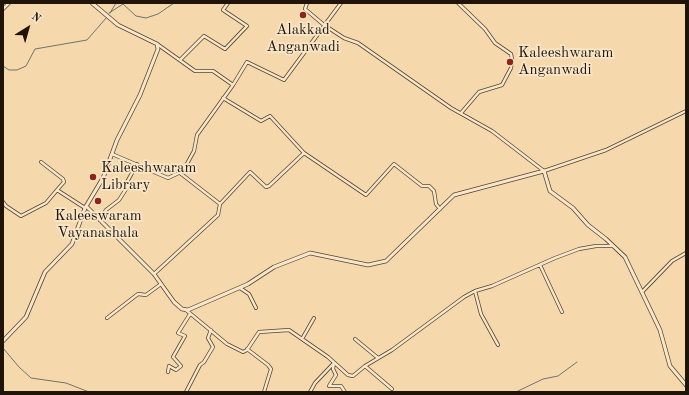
<!DOCTYPE html>
<html>
<head>
<meta charset="utf-8">
<style>
  body { margin:0 }
  #map { position:relative; width:689px; height:395px; overflow:hidden; background:#f5d8ac; font-family:"Old Standard TT",serif }
  canvas { display:block }
  .frame { position:absolute; inset:0; border:4px solid #201409; pointer-events:none }
  .north { position:absolute; left:8px; top:8px; width:40px; height:40px; -webkit-text-stroke:3px #f8e6c9; paint-order:stroke; rotate:37deg; font-size:11px; font-weight:700; line-height:16px; text-align:center; color:#201409 }
  .north::after { content:''; display:block; margin:auto; width:14px; height:18px; background:#201409; clip-path:polygon(50% 0,100% 100%,50% 72%,0 100%) }
</style>
</head>
<body>
<div id="map">
<canvas width="689" height="395"></canvas>
<div class="frame"></div>
<div class="north">N</div>
</div>
<script>
const g = document.querySelector('canvas').getContext('2d');
g.lineJoin = 'round';
const poly = rows => new Path2D(rows.map(r => 'M' + r).join(''));
function trace(path, color, width, dash) { g.strokeStyle = color; g.lineWidth = width; g.lineCap = dash ? 'butt' : 'round'; g.setLineDash(dash || []); g.stroke(path); }
function write(font, color, halo, rows, align = 'center') {
  g.font = font + ' "Old Standard TT",serif'; g.lineWidth = 3.5; g.setLineDash([]); g.textBaseline = 'middle'; g.strokeStyle = halo; g.fillStyle = color; for (const [text, x, y, turn = 0] of rows) {
    g.save(); g.translate(x, y); g.rotate((+turn || 0) * Math.PI / 180); g.textAlign = isNaN(turn) ? turn : align; if (halo) g.strokeText(text, 0, 0); g.fillText(text, 0, 0); g.restore();
  }
}
trace(poly([
  [109,13,123,4,136,16,146,18,158,14,174,3],
  [110,13,116,3],
  [3,66,9,70,17,70,26,66,35,49,87,40,107,17],
  [3,348,19,367,31,378,66,383,89,392],
  [516,392,543,379,558,376,577,362]
]), '#6e7571', 1);
const minor = poly([
  [307,3,305,9,324,25,344,38,358,43,451,108,492,131,544,171,606,150,686,111],
  [458,3,485,29,495,43,511,54,512,59,511,68,502,85,479,92,461,113],
  [3,9,9,3],
  [181,59,204,36,225,49,247,26,223,10,228,3],
  [233,85,247,62,284,80,341,3],
  [223,98,261,121,270,116,304,153],
  [112,154,168,178,183,171,194,151,197,135,233,85,213,71,195,71,157,44],
  [41,162,63,179,64,182,57,190,85,208],
  [180,173,220,204],
  [3,202,6,206,21,216,46,203,57,190],
  [100,220,106,210,119,200,128,186,127,182,137,164],
  [540,265,562,312],
  [154,274,218,215,220,204,250,172,266,187,269,186,304,153,366,195,394,164,422,186,429,186,434,191,436,204,440,209],
  [240,288,249,294,256,308],
  [475,291,481,314,498,345],
  [642,292,672,261,686,253],
  [186,310,227,344,243,352,247,350,259,332,289,330,328,357,348,375,353,376,365,366,392,350,464,297,475,291,492,286,555,258,579,249,596,246,613,246],
  [107,318,138,294,146,295,161,284],
  [302,339,314,318],
  [355,339,378,358],
  [247,349,268,365,271,369,264,392],
  [334,363,333,369,336,375,329,386,341,386,345,392],
  [365,366,392,389],
  [168,372,169,366,176,370,181,366,173,357,185,336,178,333,190,314],
  [186,392,200,365,204,362,213,347,208,338,211,330],
  [310,392,315,383,334,363]
]);
const tertiary = poly([
  [86,206,154,274,174,302,182,309,188,310,248,284,274,267,310,253,368,265,386,261,454,195,544,171,550,191,573,208,588,225,606,239,625,257,660,330,670,366,686,385],
  [3,341,26,317,45,272,72,244,85,208,103,178,117,140,140,95,158,49,157,44,118,25,92,3]
]);
trace(minor, '#554532', 4);
trace(tertiary, '#554532', 4.5);
trace(minor, '#f8e6c9', 2.5);
trace(tertiary, '#f8e6c9', 3);
for (const [x, y, r, color] of [
  [303,15,4,"#8f2418"],
  [510,62,4,"#8f2418"],
  [93,177,4,"#8f2418"],
  [98,201,4,"#8f2418"]
]) { const dot = new Path2D(); dot.arc(x, y, r, 0, 2 * Math.PI); g.fillStyle = color; g.fill(dot); trace(dot, '#f8e6c9', 1.5); }
write('15px', '#201409', '#f8e6c9', [
  ["Alakkad",303,30],
  ["Anganwadi",303,47],
  ["Kaleeshwaram",518,53,"left"],
  ["Anganwadi",518,70,"left"],
  ["Kaleeshwaram",101,168,"left"],
  ["Library",101,185,"left"],
  ["Kaleeswaram",98,216],
  ["Vayanashala",98,233]
]);
</script>
</body>
</html>
